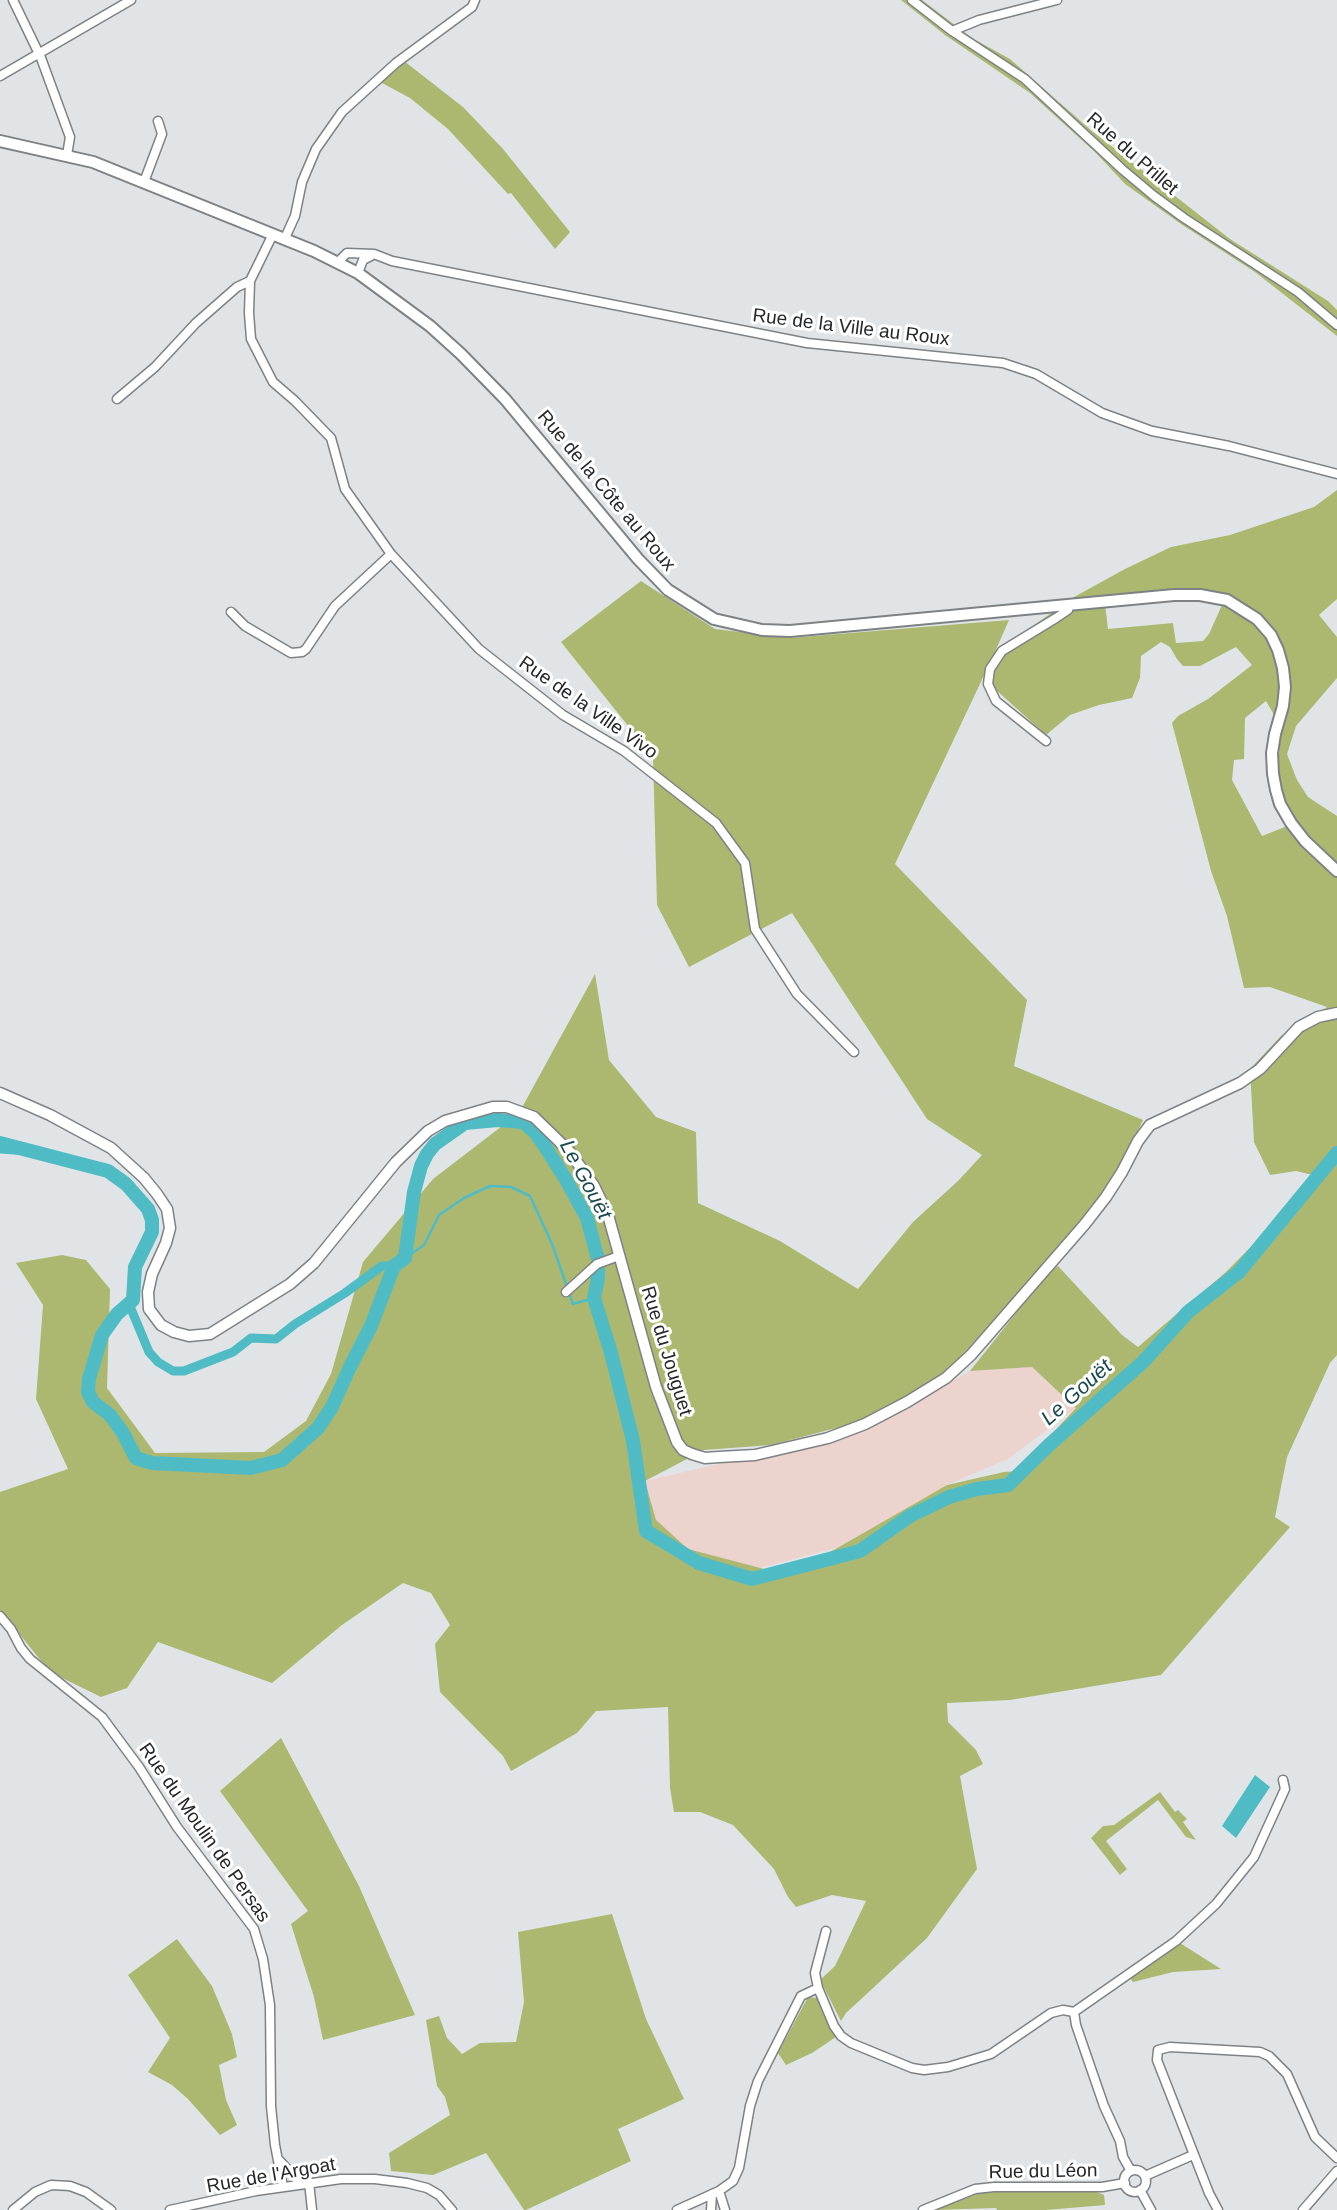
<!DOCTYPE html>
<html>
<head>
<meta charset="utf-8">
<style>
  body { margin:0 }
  canvas { display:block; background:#e0e4e7 }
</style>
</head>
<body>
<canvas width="1337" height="2210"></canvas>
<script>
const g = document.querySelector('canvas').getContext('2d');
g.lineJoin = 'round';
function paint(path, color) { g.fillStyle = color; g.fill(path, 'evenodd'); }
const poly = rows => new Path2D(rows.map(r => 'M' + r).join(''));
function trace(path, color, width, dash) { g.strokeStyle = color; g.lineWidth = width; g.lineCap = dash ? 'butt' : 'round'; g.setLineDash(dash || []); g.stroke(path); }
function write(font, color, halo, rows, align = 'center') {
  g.font = font + ' Arial,sans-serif'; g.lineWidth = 6; g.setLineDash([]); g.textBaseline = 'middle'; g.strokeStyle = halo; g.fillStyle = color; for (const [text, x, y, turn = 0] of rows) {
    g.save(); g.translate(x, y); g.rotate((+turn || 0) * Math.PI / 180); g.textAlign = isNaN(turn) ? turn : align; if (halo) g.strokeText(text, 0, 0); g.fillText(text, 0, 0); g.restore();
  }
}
paint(poly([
  [1032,1367,1076,1408,1008,1459,947,1485,839,1547,756,1569,688,1549,656,1520,645,1481,740,1459,802,1450,866,1429,970,1371]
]), '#edd3ce');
paint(poly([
  [901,0,922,0,972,38,1010,59,1092,131,1230,239,1328,301,1337,310,1337,336,1255,272,1181,224,1125,184,1096,153,1030,93,945,35],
  [404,61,463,107,503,149,570,232,555,249,511,193,508,194,448,129,410,98,380,82],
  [1337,490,1337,599,1319,615,1337,637,1337,678,1296,726,1287,754,1297,780,1308,797,1337,816,1337,1355,1330,1363,1287,1457,1275,1517,1290,1527,1161,1675,1010,1700,947,1703,948,1722,976,1750,983,1764,960,1776,977,1869,927,1938,846,2013,841,2021,820,1980,835,1966,866,1901,832,1895,796,1907,788,1897,774,1869,733,1825,700,1812,674,1812,670,1788,668,1707,596,1711,577,1733,511,1771,503,1756,440,1692,435,1644,450,1625,431,1593,403,1583,342,1625,272,1683,158,1642,127,1688,101,1697,50,1672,0,1610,0,1492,68,1469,36,1399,43,1305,16,1263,62,1255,86,1260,110,1289,107,1388,155,1453,264,1452,306,1421,331,1374,363,1262,433,1179,519,1113,595,974,609,1060,656,1117,696,1132,698,1203,780,1241,858,1289,913,1222,959,1180,982,1155,927,1119,792,913,689,967,657,905,653,757,561,642,641,581,715,629,789,638,1009,620,991,661,1003,647,1074,597,1125,569,1171,547,1230,535,1314,507],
  [1184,588,1227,594,1209,634,1203,641,1176,643,1173,623,1108,629,1104,596],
  [1161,642,1170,647,1177,659,1183,666,1200,666,1236,647,1252,665,1208,699,1178,716,1172,723,1211,871,1227,916,1244,988,1270,987,1327,1007,1281,1036,1250,1069,1254,1142,1270,1175,1296,1171,1317,1176,1301,1196,1226,1272,1138,1347,1122,1335,1058,1266,1047,1274,970,1371,1032,1367,1076,1408,1017,1471,1004,1472,947,1485,839,1547,787,1575,688,1549,656,1520,645,1481,704,1450,771,1445,867,1420,943,1377,1103,1196,1118,1172,1143,1120,1014,1066,1027,1000,895,864,987,669,985,680,1046,735,1070,715,1099,705,1132,698,1140,678,1141,656],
  [1266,701,1281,727,1278,769,1283,795,1295,823,1262,836,1232,780,1234,760,1244,759,1245,718],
  [281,1738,359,1886,415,2015,323,2040,314,1997,291,1924,308,1911,220,1791],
  [1160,1792,1175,1812,1178,1810,1187,1819,1183,1822,1196,1840,1186,1837,1158,1800,1106,1841,1127,1869,1120,1875,1091,1838,1103,1826,1114,1825],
  [612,1914,646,2019,684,2099,618,2129,631,2161,526,2210,524,2210,486,2153,433,2175,391,2171,389,2153,450,2115,445,2097,437,2086,426,2020,439,2016,447,2038,462,2054,480,2043,516,2042,524,2002,518,1932],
  [177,1939,212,1986,232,2034,237,2057,219,2065,226,2100,237,2125,220,2135,188,2099,172,2085,148,2072,170,2038,128,1975],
  [1180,1943,1221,1969,1173,1972,1133,1982,1125,1971,1140,1962,1144,1967],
  [808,1997,817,1998,836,2037,812,2053,786,2065,778,2053],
  [995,2192,1097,2192,1104,2195,1105,2205,1046,2210,997,2210,996,2208,934,2210,980,2193]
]), '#acb870');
paint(poly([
  [1255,1775,1270,1787,1236,1838,1222,1826]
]), '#4fbcc5');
trace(poly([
  [405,1258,424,1245,439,1215,464,1198,490,1186,511,1187,530,1196,552,1244,573,1304,594,1298]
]), '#4fbcc5', 2.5);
trace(poly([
  [0,1149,30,1151],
  [129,1304,149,1352,158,1362,173,1371,184,1371,233,1352,251,1338,276,1339,295,1324,345,1293,382,1266,394,1266]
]), '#4fbcc5', 9);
trace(poly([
  [0,1143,108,1171,126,1184,148,1209,152,1220,152,1232,135,1267,133,1300,117,1314,102,1335,89,1379,88,1392,93,1402,110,1415,123,1433,136,1458,152,1463,251,1468,282,1460,318,1428,332,1407,350,1367,371,1326,394,1266,405,1258,414,1192,421,1166,427,1154,435,1144,465,1123,498,1120,523,1122,535,1132,544,1145,565,1178,587,1218,598,1259,598,1278,594,1298,611,1353,633,1441,646,1531,699,1563,752,1579,860,1551,910,1516,949,1497,977,1489,1008,1485,1049,1445,1143,1362,1188,1312,1239,1272,1337,1153]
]), '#4fbcc5', 14);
const minor = poly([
  [13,0,41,58,70,137,67,155],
  [912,0,952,31,1025,79,1123,170,1154,196,1184,218,1298,292,1337,325],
  [952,31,979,20,1057,0],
  [0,76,131,0],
  [144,182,162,134,158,121],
  [285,238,295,216,302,182,316,149,342,112,396,63,472,7,475,0],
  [338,262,347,253,374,254,392,261,807,343,1003,363,1036,374,1102,413,1152,431,1229,446,1337,474],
  [358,273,363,260,371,256],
  [250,281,249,313,251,339,273,382,295,401,331,438,345,489,391,554,479,649,563,715,624,751,716,823,745,863,755,929,797,994,854,1052],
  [117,399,155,367,196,323,237,287,250,281,273,234],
  [231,612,245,626,291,653,302,652,306,649,335,606,391,554],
  [1046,741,996,701,988,684,990,669,1002,651,1056,618,1068,610,1070,604],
  [566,1292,597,1264,619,1256],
  [0,1616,11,1629,21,1648,30,1659,102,1717,139,1767,177,1827,254,1929,263,1959,270,2005,271,2106,275,2145,283,2187],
  [826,1931,815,1973,818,1988,834,2026,841,2036,851,2043,912,2068,924,2070,948,2067,991,2054,1051,2013,1063,2010,1074,2012],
  [1074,2012,1176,1941,1216,1904,1254,1857,1285,1789,1283,1780],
  [1074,2012,1076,2025,1104,2106,1120,2141,1123,2157,1131,2171],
  [279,2160,301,2184],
  '1124 2181a11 11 0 1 1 22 0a11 11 0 1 1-22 0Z',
  [1145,2176,1193,2155],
  [309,2182,312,2210],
  [1140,2190,1151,2210],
  [719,2191,725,2210],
  [13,2210,35,2192,51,2185,70,2186,86,2192,111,2210],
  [170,2210,256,2191,341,2179,375,2179,407,2183,427,2188,439,2195,452,2210],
  [677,2210,719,2191,733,2181,739,2168,750,2106,758,2081,801,1996,818,1988],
  [711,2210,712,2194],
  [923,2210,975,2189,994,2187,1102,2187,1125,2183],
  [1218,2210,1209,2193,1175,2106,1157,2060,1158,2050,1170,2047,1260,2052,1269,2056,1287,2074,1315,2137,1337,2158],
  [1303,2210,1337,2171]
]);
const tertiary = poly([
  [0,1093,50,1115,111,1148,144,1178,157,1194,167,1209,170,1228,166,1243,152,1274,148,1292,149,1309,161,1325,174,1332,189,1336,210,1334,290,1284,314,1263,396,1162,428,1131,445,1121,493,1107,507,1107,534,1117,569,1151,594,1186,608,1215,656,1387,677,1442,683,1450,692,1454,705,1458,719,1457,755,1455,828,1438,865,1424,907,1402,946,1378,971,1355,1085,1224,1106,1197,1122,1172,1138,1141,1150,1125,1240,1083,1260,1069,1299,1027,1318,1017,1337,1013]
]);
const secondary = poly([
  [0,141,93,162,314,251,358,273,430,326,461,354,505,399,638,559,668,590,714,619,762,630,790,631,1174,595,1200,595,1227,600,1257,619,1271,635,1278,650,1283,668,1285,687,1283,706,1275,734,1272,753,1273,774,1276,790,1280,804,1291,823,1305,841,1337,871]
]);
trace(minor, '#7e8285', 11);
trace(tertiary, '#7e8285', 13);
trace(secondary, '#7e8285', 14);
trace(minor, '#fff', 8);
trace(tertiary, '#fff', 10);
trace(secondary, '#fff', 10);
write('19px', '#262729', '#fff', [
  ["Rue du Prillet",1132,154,41],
  ["Rue de la Ville au Roux",851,328,7],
  ["Rue de la Côte au Roux",606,491,50],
  ["Rue de la Ville Vivo",588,708,35],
  ["Rue du Jouguet",666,1351,73],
  ["Rue du Moulin de Persas",204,1833,55],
  ["Rue du Léon",1043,2172,-1],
  ["Rue de l'Argoat",271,2176,-10]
]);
write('italic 21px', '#1a4a4e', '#fff', [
  ["Le Gouët",585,1180,62],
  ["Le Gouët",1077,1393,-42]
]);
</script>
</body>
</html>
